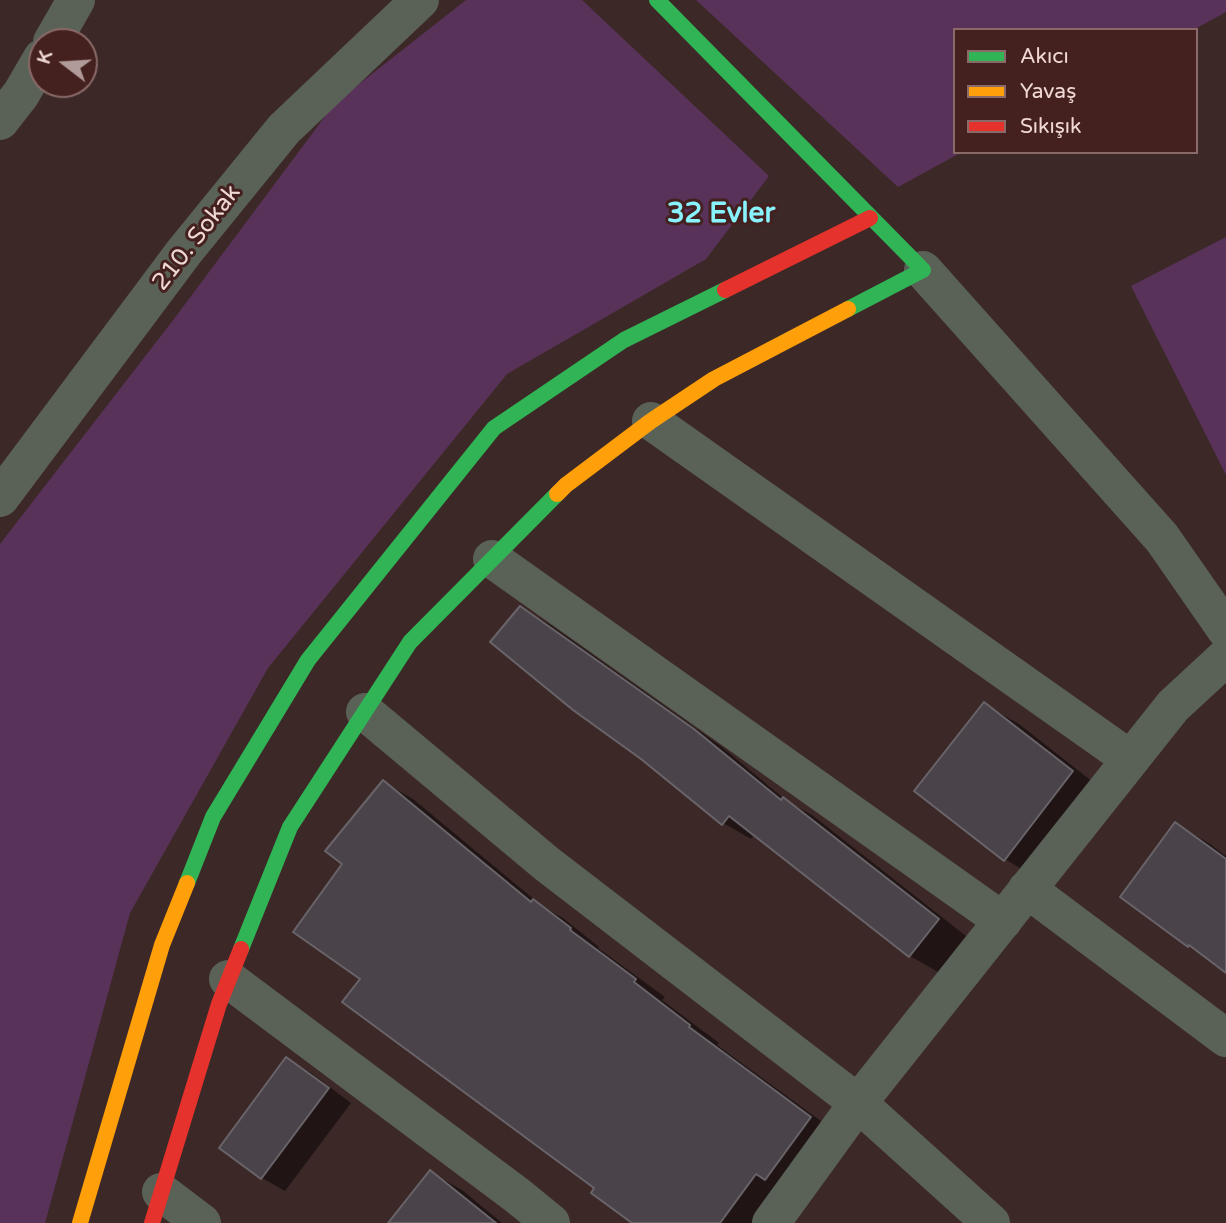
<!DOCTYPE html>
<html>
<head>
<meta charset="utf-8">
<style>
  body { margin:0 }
  #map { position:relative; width:1226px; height:1223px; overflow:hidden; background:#3c2927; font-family:"Varela Round",sans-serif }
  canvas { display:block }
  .legend { position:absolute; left:953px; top:28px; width:245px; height:126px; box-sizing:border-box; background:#44211f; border:2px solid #896a68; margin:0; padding:9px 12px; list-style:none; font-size:21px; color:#f0d8d6 }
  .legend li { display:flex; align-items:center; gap:14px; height:35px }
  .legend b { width:35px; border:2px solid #896a68 }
  .north { position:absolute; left:28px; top:28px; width:70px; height:70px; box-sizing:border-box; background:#44211f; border:2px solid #896a68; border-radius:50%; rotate:287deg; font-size:19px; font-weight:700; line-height:28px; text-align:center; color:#f0d8d6 }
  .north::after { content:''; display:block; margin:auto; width:24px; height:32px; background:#b19b99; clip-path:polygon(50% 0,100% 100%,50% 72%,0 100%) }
</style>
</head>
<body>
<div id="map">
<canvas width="1226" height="1223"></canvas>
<ul class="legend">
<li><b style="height:9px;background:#30b455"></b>Akıcı</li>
<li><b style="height:9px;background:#ff9f0a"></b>Yavaş</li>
<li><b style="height:9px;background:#e5322d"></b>Sıkışık</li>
</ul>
<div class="north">K</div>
</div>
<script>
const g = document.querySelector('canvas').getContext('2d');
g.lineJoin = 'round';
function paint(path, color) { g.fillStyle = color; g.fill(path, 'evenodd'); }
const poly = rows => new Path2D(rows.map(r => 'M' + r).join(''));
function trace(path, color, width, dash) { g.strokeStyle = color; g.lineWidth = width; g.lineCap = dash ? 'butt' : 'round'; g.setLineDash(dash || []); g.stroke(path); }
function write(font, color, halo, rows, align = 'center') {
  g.font = font + ' "Varela Round",sans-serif'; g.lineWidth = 6; g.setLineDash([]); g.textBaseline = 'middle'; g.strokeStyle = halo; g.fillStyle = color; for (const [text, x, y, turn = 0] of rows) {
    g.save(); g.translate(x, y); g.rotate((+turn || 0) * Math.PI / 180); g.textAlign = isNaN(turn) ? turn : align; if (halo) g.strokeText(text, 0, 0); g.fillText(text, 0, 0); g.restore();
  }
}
paint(poly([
  [466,0,582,0,769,176,706,259,507,374,268,668,130,913,45,1223,0,1223,0,544,174,319,335,103],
  [696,0,1226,0,1226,12,1193,30,955,30,955,152,962,152,898,187],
  [1226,237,1226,475,1131,286]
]), '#59325a');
paint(poly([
  [521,608,549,624,722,747,788,802,812,815,966,936,938,972,910,956,755,834,751,839,723,823],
  [984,704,1019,724,1107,793,1039,880,1005,859],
  [383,782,413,799,542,906,563,918,599,947,598,948,665,997,662,1000,719,1043,717,1045,840,1135,762,1223,635,1223,362,979,344,864],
  [1176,824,1210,844,1226,856,1226,971,1122,897],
  [287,1059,311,1073,351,1103,285,1191,262,1178],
  [430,1172,462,1190,502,1223,390,1223]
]), '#0007');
const building = poly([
  [520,606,694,729,781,800,783,797,939,919,909,957,729,816,722,825,641,759,573,710,490,642,520,606],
  [984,702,1073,771,1004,861,914,791,984,702],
  [383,780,531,902,533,899,571,928,570,930,636,979,634,982,690,1025,689,1027,811,1117,765,1180,756,1174,720,1223,632,1223,591,1193,594,1188,342,1002,360,979,293,932,342,864,325,851,383,780],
  [1175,822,1226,859,1226,973,1189,945,1188,947,1120,897,1175,822],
  [286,1057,329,1088,261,1179,219,1148,286,1057],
  [430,1170,496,1223,388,1223,430,1170]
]);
paint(building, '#4a444a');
trace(building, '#69646a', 2);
trace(poly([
  [52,42,76,0],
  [0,121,21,94,42,58],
  [923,270,1162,538,1226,630],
  [651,421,1130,759],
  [0,498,184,252,284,129,420,0],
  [492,559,1003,921],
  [365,712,547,864,858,1103,991,1223],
  [1027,889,1226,1038],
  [228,979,518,1196,551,1223],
  [161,1192,202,1223],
  [771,1223,858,1103,1173,706,1226,657]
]), '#5a6157', 38);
trace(poly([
  [657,0,923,270,848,309],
  [187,883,213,817,308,660,494,428,624,340,725,290],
  [241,949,290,827,410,642,557,494]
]), '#30b455', 16);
trace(poly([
  [557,494,566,485,651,421,714,379,848,309],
  [80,1223,162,945,187,883]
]), '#ff9f0a', 16);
trace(poly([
  [725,290,870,218],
  [152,1223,219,1004,241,949]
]), '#e5322d', 16);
write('24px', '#f0d8d6', '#44211f', [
  ["210. Sokak",197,238,-52]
]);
write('bold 28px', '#88f3fd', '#44211f', [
  ["32 Evler",721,215]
]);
</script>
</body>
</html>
